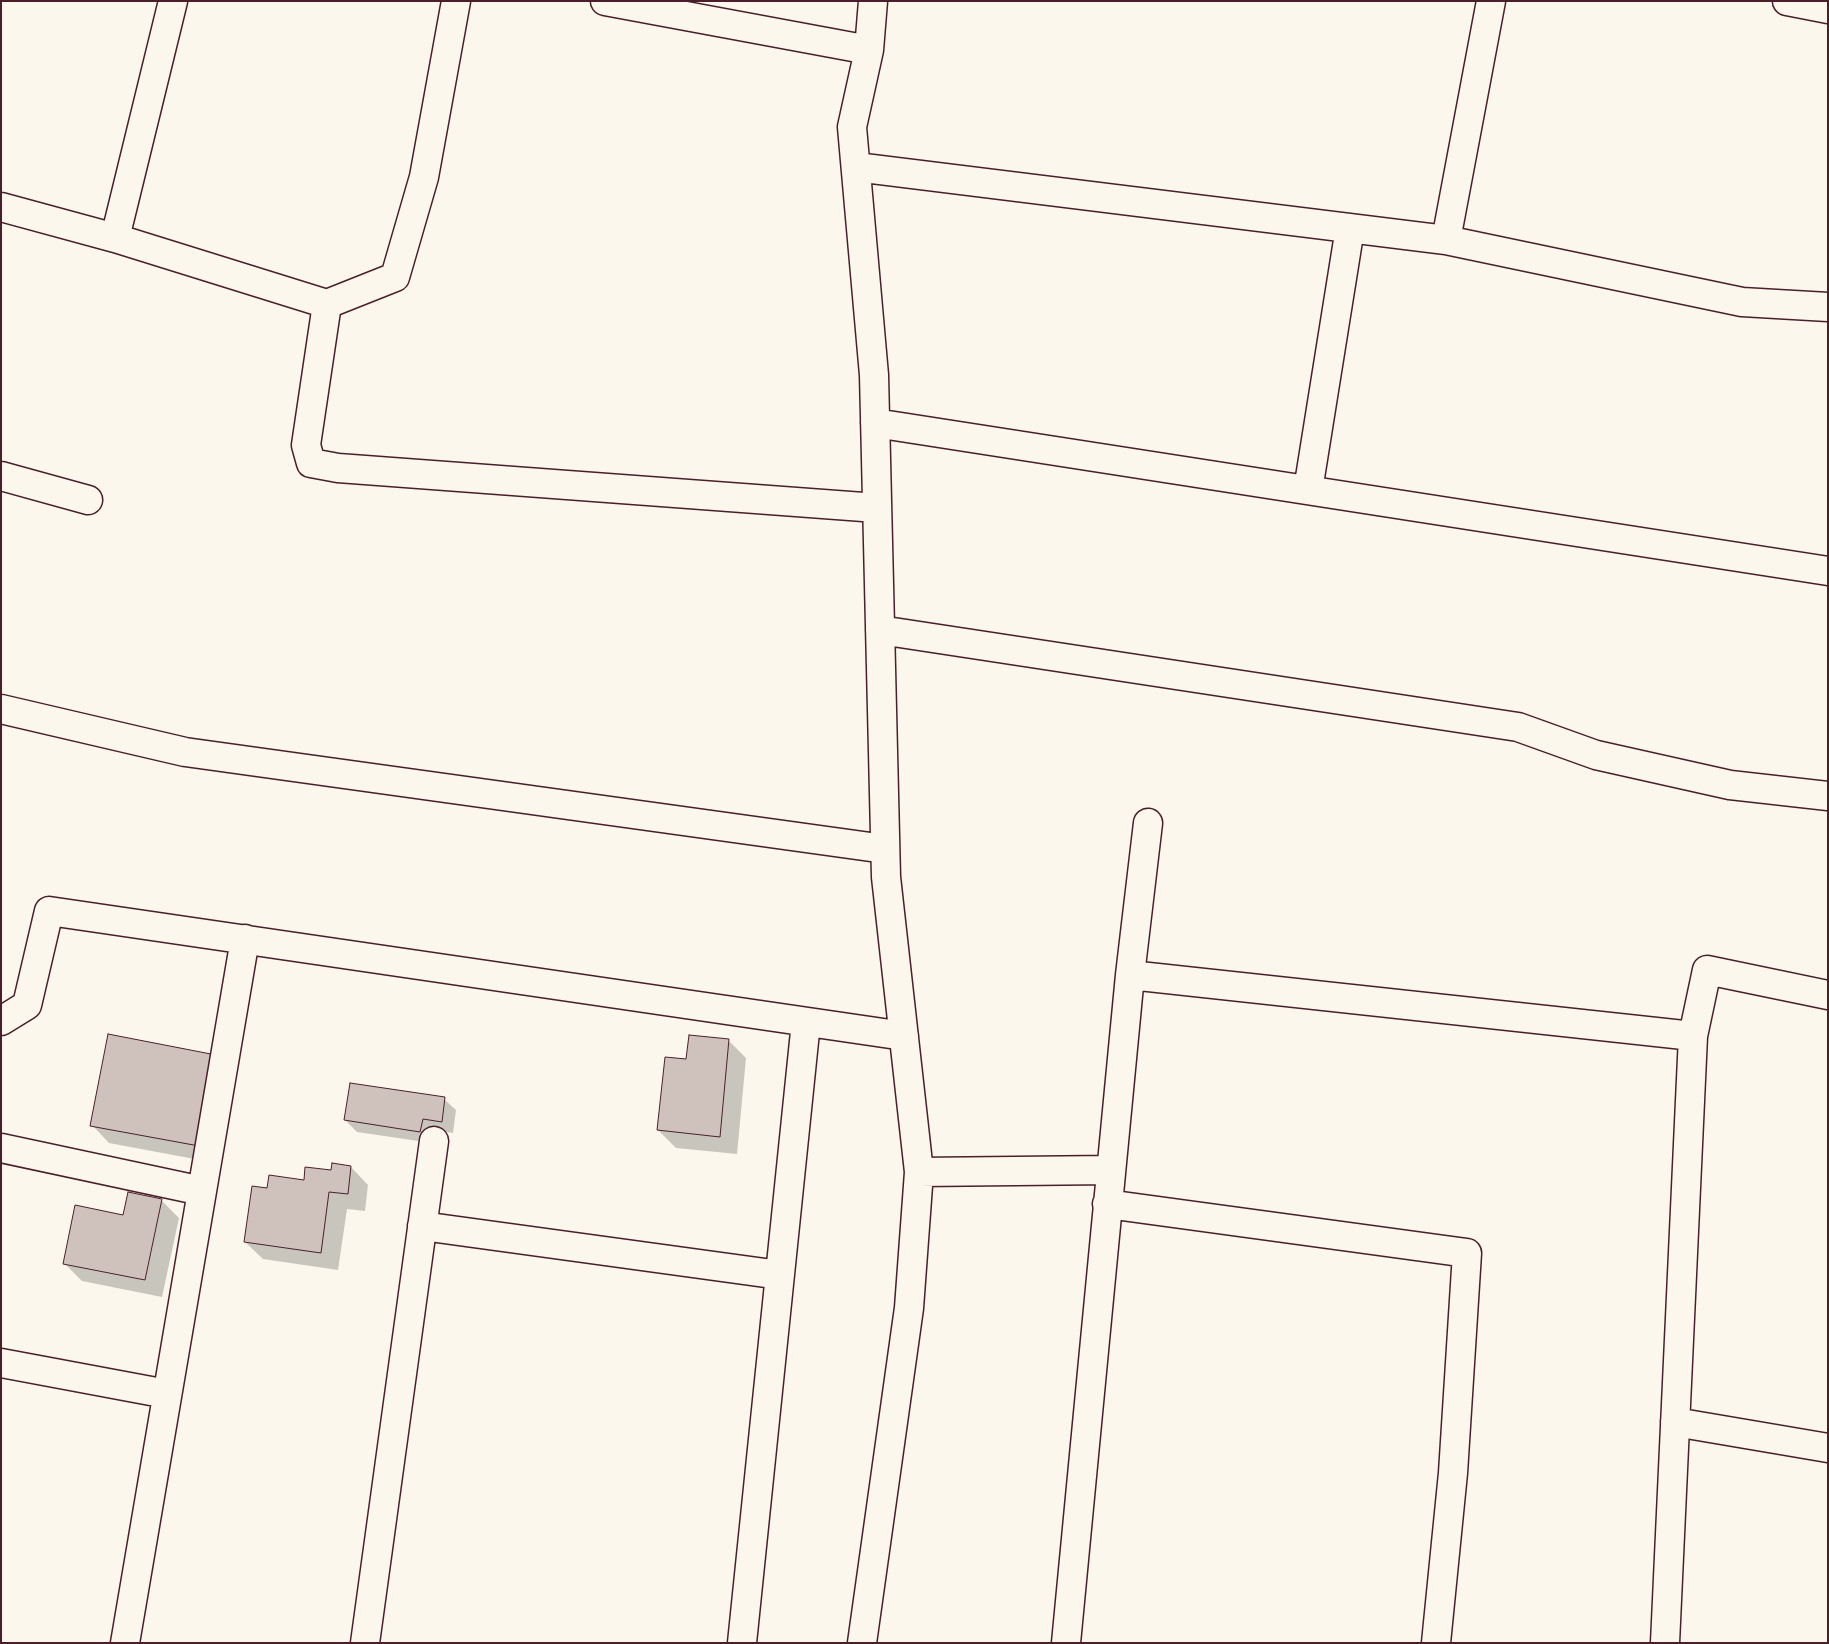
<!DOCTYPE html>
<html>
<head>
<meta charset="utf-8">
<style>
  body { margin:0 }
  #map { position:relative; width:1829px; height:1644px; overflow:hidden; background:#fbf7ec; font-family:Itim,sans-serif }
  canvas { display:block }
  .frame { position:absolute; inset:0; border:2px solid #4a1f2b; pointer-events:none }
</style>
</head>
<body>
<div id="map">
<canvas width="1829" height="1644"></canvas>
<div class="frame"></div>
</div>
<script>
const g = document.querySelector('canvas').getContext('2d');
g.lineJoin = 'round';
function paint(path, color) { g.fillStyle = color; g.fill(path, 'evenodd'); }
const poly = rows => new Path2D(rows.map(r => 'M' + r).join(''));
function trace(path, color, width, dash) { g.strokeStyle = color; g.lineWidth = width; g.lineCap = dash ? 'butt' : 'round'; g.setLineDash(dash || []); g.stroke(path); }
paint(poly([
  [109,1035,216,1163,109,1143,92,1125],
  [729,1041,746,1058,737,1154,676,1148,658,1130],
  [444,1099,456,1110,453,1133,434,1130,432,1143,357,1132,345,1120],
  [351,1167,368,1185,365,1211,347,1209,338,1270,263,1259,245,1242,268,1189,305,1181],
  [161,1200,179,1218,162,1297,82,1281,64,1263,124,1217]
]), '#0003');
const building = poly([
  [108,1034,216,1055,199,1146,90,1126,108,1034],
  [689,1035,729,1039,720,1137,657,1130,665,1057,686,1059,689,1035],
  [350,1083,445,1097,442,1122,423,1119,420,1132,344,1120,350,1083],
  [332,1163,351,1166,348,1194,329,1192,321,1253,244,1242,252,1186,267,1188,269,1175,304,1180,305,1167,331,1170,332,1163],
  [128,1192,162,1199,145,1280,63,1264,75,1205,123,1215,128,1192]
]);
paint(building, '#cfc2bc');
trace(building, '#4a1f2b', 1);
const street = poly([
  [605,1,869,50],
  [873,1,869,50,852,127,874,375,886,877,919,1172,1111,1170],
  [1787,1,1828,9],
  [856,167,1446,240,1742,302,1828,307],
  [1,207,115,238,327,304,395,277,424,177,456,1],
  [115,238,173,1],
  [1446,240,1491,1],
  [327,304,306,445,311,463,338,468,877,508],
  [875,423,1828,571],
  [1,476,88,500],
  [1308,490,1350,228],
  [880,630,1518,727,1596,755,1730,785,1828,796],
  [1,709,185,752,885,849],
  [1130,975,1148,823],
  [1,1021,27,1005,49,911,904,1036],
  [1693,1036,1707,970,1828,995],
  [1,1148,202,1191],
  [1107,1204,1467,1253,1453,1473,1436,1643],
  [422,1226,780,1275],
  [1,1363,167,1394],
  [1675,1422,1828,1448],
  [125,1643,245,939],
  [365,1643,434,1141],
  [742,1643,806,1022],
  [862,1643,909,1308,919,1172],
  [1066,1643,1130,975,1693,1036,1665,1643]
]);
trace(street, '#4a1f2b', 31);
trace(street, '#fbf7ec', 28);
</script>
</body>
</html>
